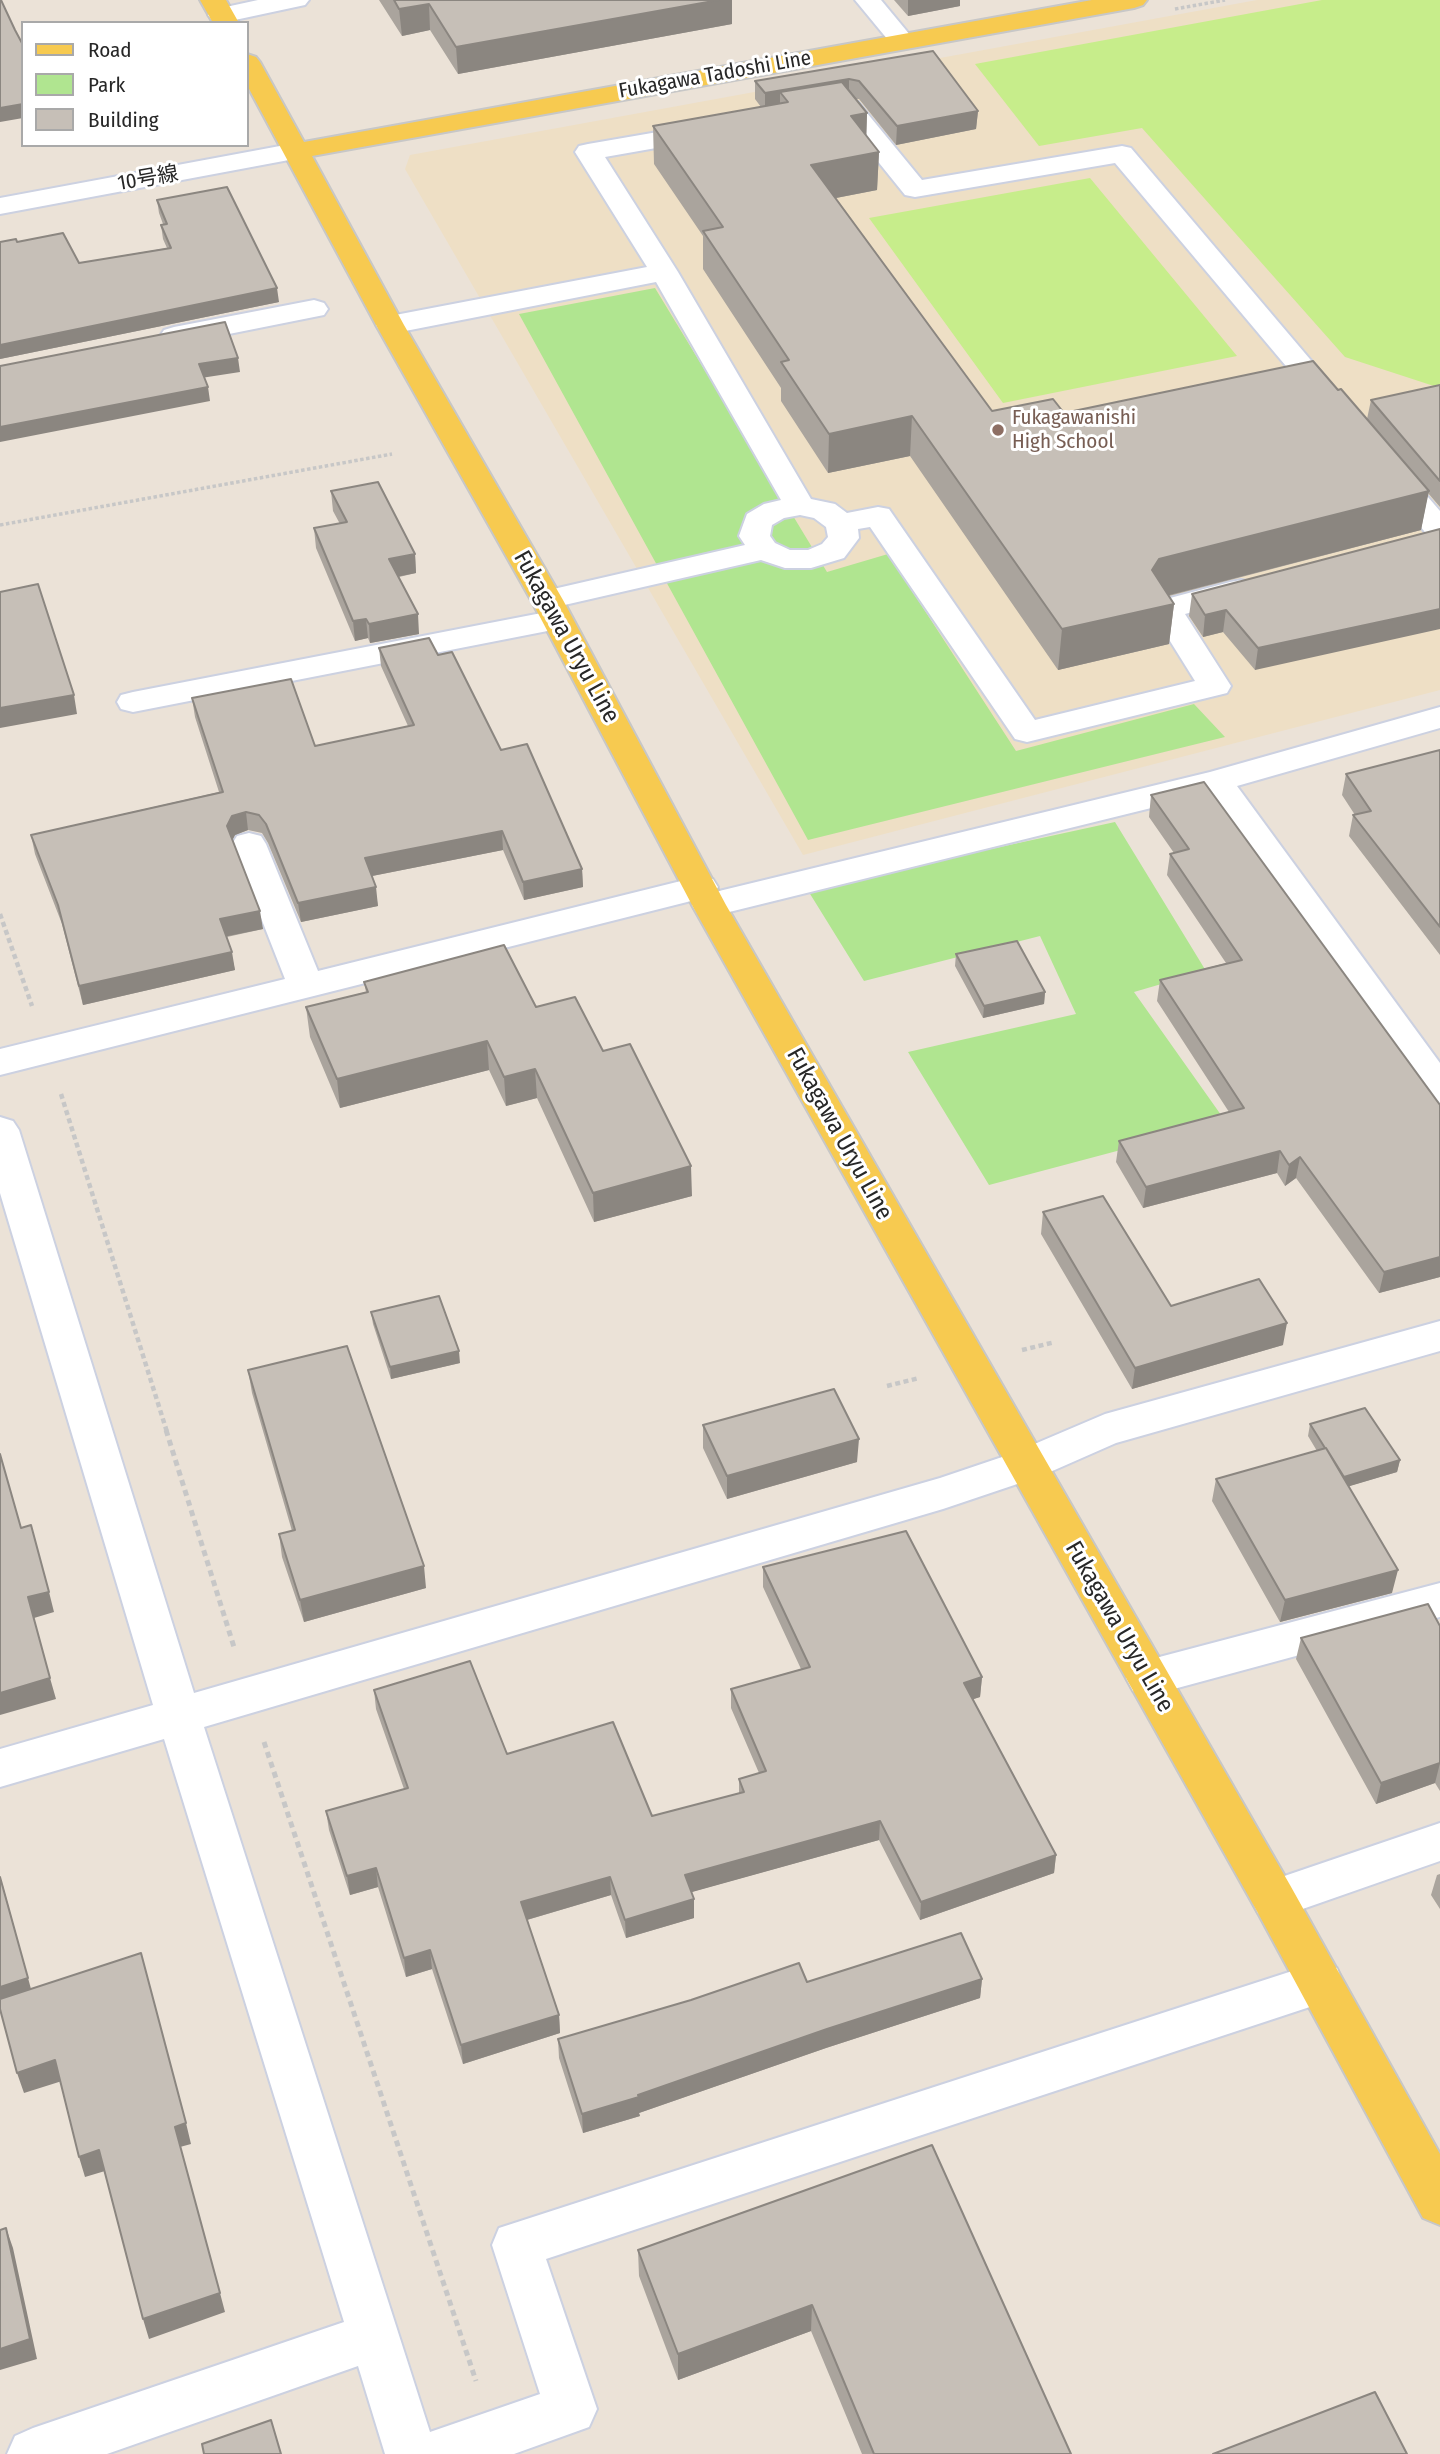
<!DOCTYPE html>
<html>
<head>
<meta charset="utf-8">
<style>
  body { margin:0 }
  #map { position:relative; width:1440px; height:2454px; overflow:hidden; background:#ebe2d7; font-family:"Fira Sans Condensed",sans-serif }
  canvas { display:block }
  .legend { position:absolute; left:21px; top:21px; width:228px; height:126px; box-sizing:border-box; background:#fff; border:2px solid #a9a9a9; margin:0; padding:9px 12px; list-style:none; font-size:21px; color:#272727 }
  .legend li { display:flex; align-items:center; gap:14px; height:35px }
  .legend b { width:35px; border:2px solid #a9a9a9 }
</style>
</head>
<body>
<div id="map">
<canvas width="1440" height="2454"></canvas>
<ul class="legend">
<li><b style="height:9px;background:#f7ca50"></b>Road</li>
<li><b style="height:19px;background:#b0e590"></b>Park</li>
<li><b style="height:19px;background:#c6bfb7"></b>Building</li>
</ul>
</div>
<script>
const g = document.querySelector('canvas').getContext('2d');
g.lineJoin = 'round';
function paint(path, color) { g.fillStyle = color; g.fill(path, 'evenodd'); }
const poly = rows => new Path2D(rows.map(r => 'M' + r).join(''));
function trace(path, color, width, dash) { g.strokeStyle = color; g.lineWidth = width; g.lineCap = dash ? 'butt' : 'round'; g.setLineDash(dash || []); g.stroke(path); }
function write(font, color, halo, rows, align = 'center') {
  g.font = font + ' "Fira Sans Condensed","Noto Sans JP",sans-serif'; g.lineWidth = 6; g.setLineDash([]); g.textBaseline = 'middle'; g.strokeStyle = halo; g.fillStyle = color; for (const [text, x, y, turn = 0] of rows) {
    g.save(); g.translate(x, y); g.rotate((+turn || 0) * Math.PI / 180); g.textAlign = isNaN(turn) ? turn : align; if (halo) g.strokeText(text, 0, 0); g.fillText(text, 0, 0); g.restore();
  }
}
paint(poly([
  [1257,0,1440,0,1440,690,803,855,405,169,410,155]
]), '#eedfc5');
paint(poly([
  [655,288,827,572,888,554,1016,751,1194,704,1225,737,808,840,519,314],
  [1115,822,1206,971,1134,992,1226,1122,989,1185,908,1052,1076,1014,1040,936,864,981,807,889]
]), '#b0e590');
paint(poly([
  [1322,0,1440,0,1440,388,1345,357,1142,128,1039,146,975,64],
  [1090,178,1237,356,1003,403,869,218]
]), '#c7ed8b');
const minor = poly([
  [258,0,309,0,305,5,221,23,212,20,208,15,212,10,258,0],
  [855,0,881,0,915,41,911,46,893,46,855,0],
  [849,100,858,102,922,180,1122,146,1131,148,1348,404,1343,410,1333,413,1323,410,1115,163,915,197,905,195,842,117,825,120,816,118,812,112,816,106,849,100],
  [704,124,713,126,717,132,713,138,605,157,678,272,811,499,835,504,847,513,878,507,889,509,1035,720,1195,681,1150,609,1155,602,1230,582,1241,580,1252,582,1257,589,1252,596,1185,614,1231,686,1227,693,1027,742,1015,739,870,527,858,529,859,538,844,558,811,568,785,568,761,560,547,609,536,607,531,600,536,593,745,545,739,536,747,514,764,504,781,500,656,282,390,334,380,331,376,325,380,319,390,316,647,267,575,152,579,146,588,144,704,124],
  [800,515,814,518,826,527,828,537,822,544,808,550,790,550,775,543,770,536,772,525,784,518,800,515],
  [296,143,305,145,309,151,305,157,0,214,0,198,296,143],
  [314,300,324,303,328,309,324,315,174,345,164,342,160,336,164,330,174,327,314,300],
  [1392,465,1403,468,1440,511,1440,539,1429,537,1377,474,1381,468,1392,465],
  [557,610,568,613,573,620,568,627,133,712,121,709,117,702,121,695,133,692,557,610],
  [1440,707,1440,728,1237,786,1440,1063,1440,1103,1427,1099,1208,794,709,917,697,913,692,905,695,900,0,1075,0,1049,285,979,232,844,237,836,249,833,261,836,266,844,318,971,701,876,713,879,718,887,715,892,1210,772,1440,707],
  [0,1117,13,1121,19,1130,194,1693,940,1478,1011,1454,1105,1414,1440,1321,1440,1351,1116,1443,1041,1476,943,1509,204,1727,430,2432,540,2394,492,2245,499,2228,1320,1962,1337,1968,1343,1983,1337,1998,546,2259,597,2409,589,2427,514,2454,385,2454,358,2366,107,2454,7,2454,15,2436,33,2428,344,2322,164,1739,0,1787,0,1749,153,1705,0,1193,0,1117],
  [1440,1583,1440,1617,1148,1696,1133,1691,1126,1678,1133,1665,1148,1660,1440,1583],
  [1440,1823,1440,1861,1274,1919,1258,1913,1251,1899,1258,1885,1440,1823]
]);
const major = poly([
  [200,0,226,0,239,23,213,23,200,0],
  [1092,0,1147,0,1143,5,1134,8,312,156,404,325,563,600,726,905,1290,1885,1440,2154,1440,2225,1423,2218,1258,1913,692,905,531,600,376,325,247,85,247,54,256,57,260,62,304,142,1092,0]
]);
trace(minor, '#ccd1e1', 4);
trace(major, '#c7c7c7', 4);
trace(poly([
  [1175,9,1225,0],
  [0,525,392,454]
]), '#c7c7c7', 3.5, [3.5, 2.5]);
trace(poly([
  [0,914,32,1006],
  [61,1094,167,1432],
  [1022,1350,1055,1342],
  [887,1386,919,1378]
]), '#c7c7c7', 4.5, [5, 3.5]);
trace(poly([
  [166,1430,234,1647],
  [264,1742,476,2381]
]), '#c7c7c7', 5, [6, 4.5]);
paint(minor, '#fff');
paint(major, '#f7ca50');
paint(poly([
  [379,0,732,0,732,24,458,74,430,30,402,36],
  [894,0,960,0,960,6,908,16],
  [933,51,978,111,976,129,896,145,859,99,856,99,867,113,866,136,879,152,877,190,836,198,992,411,1064,413,1338,390,1367,419,1371,400,1440,385,1440,507,1428,493,1421,530,1169,596,1174,604,1169,644,1058,670,910,456,828,473,781,401,781,388,703,269,703,236,654,164,653,126,761,107,755,99,755,81],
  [157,200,279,302,0,359,17,242,79,263,167,248,163,239,161,225,163,224,159,213],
  [331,491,415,554,416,573,399,577,419,634,370,643,368,638,355,641,316,548,314,528,340,524,333,511],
  [1440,529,1255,670,1223,632,1203,637,1189,616,1192,594],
  [379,648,438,655,501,750,582,869,583,887,524,900,503,850,372,876,378,906,301,922,268,843,262,833,248,830,235,835,232,840,263,929,227,937,235,970,83,1005,62,924,35,854,31,835,219,792,195,717,192,698,315,746,408,726,381,666],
  [1440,750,1440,955,1349,836,1353,815,1355,815,1342,795,1346,774],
  [1151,795,1440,1105,1440,1277,1379,1293,1296,1178,1285,1186,1277,1173,1143,1208,1116,1162,1119,1141,1229,1112,1157,1001,1160,980,1226,963,1167,875,1170,854,1174,853,1149,817],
  [956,954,1045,992,1044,1004,983,1018,955,966],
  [364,982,536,1007,603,1051,692,1196,594,1222,537,1098,506,1106,489,1070,340,1108,310,1037,306,1007,366,992],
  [1043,1212,1171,1306,1283,1345,1132,1389,1041,1234],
  [371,1312,460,1363,391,1379,373,1324],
  [248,1370,426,1588,304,1622,282,1557,279,1534,292,1531,252,1393],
  [1310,1424,1400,1460,1397,1472,1349,1486,1392,1593,1280,1622,1212,1501,1216,1479,1317,1451,1308,1436],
  [703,1425,857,1462,727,1499,703,1448],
  [763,1567,982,1677,980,1697,973,1699,1056,1855,1054,1873,920,1920,879,1840,691,1892,694,1918,626,1938,611,1895,527,1920,559,2015,560,2033,463,2064,432,1969,406,1977,378,1887,350,1895,329,1830,326,1811,404,1789,376,1709,374,1690,507,1754,652,1816,739,1793,739,1779,759,1773,731,1708,731,1689,801,1669,763,1587],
  [1440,1626,1440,1791,1435,1783,1376,1804,1296,1659,1301,1638],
  [1440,1874,1440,1909,1431,1895,1437,1875],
  [982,1979,980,1998,826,2048,639,2113,640,2116,583,2133,559,2058,558,2039,807,1982],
  [932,2145,1071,2454,862,2454,811,2331,678,2380,639,2276,638,2250]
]), '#aaa49d');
paint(poly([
  [719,0,732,0,732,24,458,74,456,47],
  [908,0,960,0,960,6,908,16],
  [429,4,430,30,402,36,399,9],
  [849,79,849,97,788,102,780,92,780,109,765,112,765,93],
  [23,104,23,118,0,122,0,108],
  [978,111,976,129,896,145,897,126],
  [867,113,866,150,851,116],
  [879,152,877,190,810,203,811,165],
  [277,288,279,302,0,359,0,345],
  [238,358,240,372,201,378,199,364],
  [208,387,210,401,0,442,0,427],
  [912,416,910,456,828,473,829,434],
  [1429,491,1421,530,1154,599,1174,604,1169,644,1058,670,1062,629,1152,570,1159,559],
  [415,554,416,573,391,578,389,559],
  [1440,609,1440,629,1255,670,1258,648],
  [1226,610,1223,632,1203,637,1205,615],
  [418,614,419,634,370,643,369,624],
  [366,619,368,638,355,641,353,621],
  [74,695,77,714,0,728,0,708],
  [246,812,248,830,235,835,230,845,227,826,232,816],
  [502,831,503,850,367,877,365,858],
  [582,869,583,887,524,900,523,882],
  [376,887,378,906,301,922,298,903],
  [260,911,263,929,223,937,220,919],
  [232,952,235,970,83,1005,79,986],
  [1045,992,1044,1004,983,1018,984,1006],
  [487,1041,489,1070,340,1108,337,1079],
  [535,1069,537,1098,506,1106,504,1077],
  [1280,1151,1277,1173,1143,1208,1146,1187],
  [1300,1157,1296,1178,1285,1186,1289,1165],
  [691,1166,692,1196,594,1222,593,1193],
  [1440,1257,1440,1277,1379,1293,1384,1272],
  [1287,1323,1283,1345,1132,1389,1135,1368],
  [459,1351,460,1363,391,1379,390,1367],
  [859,1439,857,1462,727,1499,727,1476],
  [1400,1460,1397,1472,1340,1489,1343,1477],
  [424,1566,426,1588,304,1622,300,1600],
  [1398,1570,1392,1593,1280,1622,1285,1600],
  [49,1592,54,1612,34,1618,28,1597],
  [982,1677,980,1697,962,1703,964,1683],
  [50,1678,56,1699,0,1715,0,1693],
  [1440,1763,1435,1783,1376,1804,1381,1783],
  [880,1821,879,1840,685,1894,685,1875],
  [1056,1855,1054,1873,920,1920,921,1902],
  [376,1868,378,1887,350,1895,347,1876],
  [610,1877,611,1895,523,1921,521,1902],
  [3,1886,31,1989,0,1999,0,1987],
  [694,1899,694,1918,626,1938,625,1920],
  [430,1950,432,1969,406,1977,404,1958],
  [982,1979,980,1998,826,2048,639,2113,640,2116,583,2133,582,2114,827,2029],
  [559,2015,560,2033,463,2064,461,2045],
  [55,2060,62,2081,24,2093,17,2073],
  [186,2123,191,2144,180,2147,175,2127],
  [99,2150,105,2171,85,2177,79,2157],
  [6,2228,13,2248,37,2359,0,2370,0,2349],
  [220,2293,225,2312,149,2339,143,2319],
  [812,2305,811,2331,678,2380,678,2354]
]), '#8b8680');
const building = poly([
  [0,0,1,0,15,30,23,45,23,104,0,108,0,0],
  [394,0,719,0,456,47,429,4,399,9,394,0],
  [933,51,978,111,897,126,859,81,849,79,765,93,755,81,933,51],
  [842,82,867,113,851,116,879,152,811,165,992,411,1053,399,1064,413,1313,361,1338,390,1341,389,1429,491,1159,559,1152,570,1174,604,1062,629,912,416,829,434,781,362,789,360,703,231,723,227,653,126,788,102,780,92,842,82],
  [227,187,277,288,0,345,0,242,16,239,17,242,63,233,79,263,171,248,161,225,167,224,157,200,227,187],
  [225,322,238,358,199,364,208,387,0,427,0,366,225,322],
  [1440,385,1440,481,1371,400,1440,385],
  [378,482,415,554,389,559,418,614,369,624,366,619,353,621,314,528,347,522,331,491,378,482],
  [1440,529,1440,609,1258,648,1226,610,1205,615,1192,594,1440,529],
  [38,584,74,695,0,708,0,592,38,584],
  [429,638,438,655,452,652,501,750,527,744,582,869,523,882,502,831,365,858,376,887,298,903,266,824,259,815,246,812,232,816,227,826,260,911,220,919,232,952,79,986,58,905,31,835,223,792,192,698,291,679,315,746,414,725,379,648,429,638],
  [1440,750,1440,927,1353,815,1371,811,1346,774,1440,750],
  [1204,782,1440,1105,1440,1257,1384,1272,1300,1157,1289,1165,1280,1151,1146,1187,1119,1141,1244,1108,1160,980,1242,960,1170,854,1189,849,1151,795,1204,782],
  [1017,941,1045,992,984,1006,956,954,1017,941],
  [504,945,536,1007,575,997,603,1051,630,1044,691,1166,593,1193,535,1069,504,1077,487,1041,337,1079,306,1007,368,992,364,982,504,945],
  [1103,1196,1171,1306,1259,1279,1287,1323,1135,1368,1043,1212,1103,1196],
  [439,1296,459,1351,390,1367,371,1312,439,1296],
  [347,1346,424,1566,300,1600,279,1534,295,1530,248,1370,347,1346],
  [834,1389,859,1439,727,1476,703,1425,834,1389],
  [1365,1408,1400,1460,1344,1477,1326,1448,1325,1448,1310,1424,1365,1408],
  [1326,1448,1398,1570,1285,1600,1216,1479,1326,1448],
  [0,1454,21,1528,31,1525,49,1592,28,1597,50,1678,0,1693,0,1454],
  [906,1531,982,1677,964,1683,1056,1855,921,1902,880,1821,685,1875,694,1899,625,1920,610,1877,521,1902,559,2015,461,2045,430,1950,404,1958,376,1868,347,1876,326,1811,408,1788,374,1690,470,1661,507,1754,613,1722,652,1816,744,1792,739,1779,766,1771,731,1689,810,1667,763,1567,906,1531],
  [1428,1604,1440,1626,1440,1763,1381,1783,1301,1638,1428,1604],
  [0,1877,28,1978,0,1987,0,1877],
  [961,1933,982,1979,827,2029,638,2095,639,2097,582,2114,558,2039,691,2000,799,1963,807,1982,961,1933],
  [141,1953,186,2123,175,2127,220,2293,143,2319,99,2150,79,2157,55,2060,17,2073,0,2009,0,1999,141,1953],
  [932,2145,1071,2454,874,2454,812,2305,678,2354,638,2250,932,2145],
  [6,2228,30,2339,0,2349,0,2230,6,2228],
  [1375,2392,1407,2454,1213,2454,1375,2392],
  [271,2420,281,2454,204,2454,202,2444,271,2420]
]);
paint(building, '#c6bfb7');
trace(building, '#8b8680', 2);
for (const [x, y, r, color] of [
  [998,430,7,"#8d6e63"]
]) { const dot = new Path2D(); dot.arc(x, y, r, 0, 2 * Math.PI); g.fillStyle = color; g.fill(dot); trace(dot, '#fff', 2.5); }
write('21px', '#272727', '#fff', [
  ["Fukagawa Tadoshi Line",715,75,-10],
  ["10号線",148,179,-10]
]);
write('21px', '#785e54', '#fff', [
  ["Fukagawanishi",1012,418],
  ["High School",1012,442]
], 'left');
write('24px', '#272727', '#fff', [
  ["Fukagawa Uryu Line",566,637,61],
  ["Fukagawa Uryu Line",839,1134,61],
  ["Fukagawa Uryu Line",1119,1627,60]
]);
</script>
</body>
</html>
